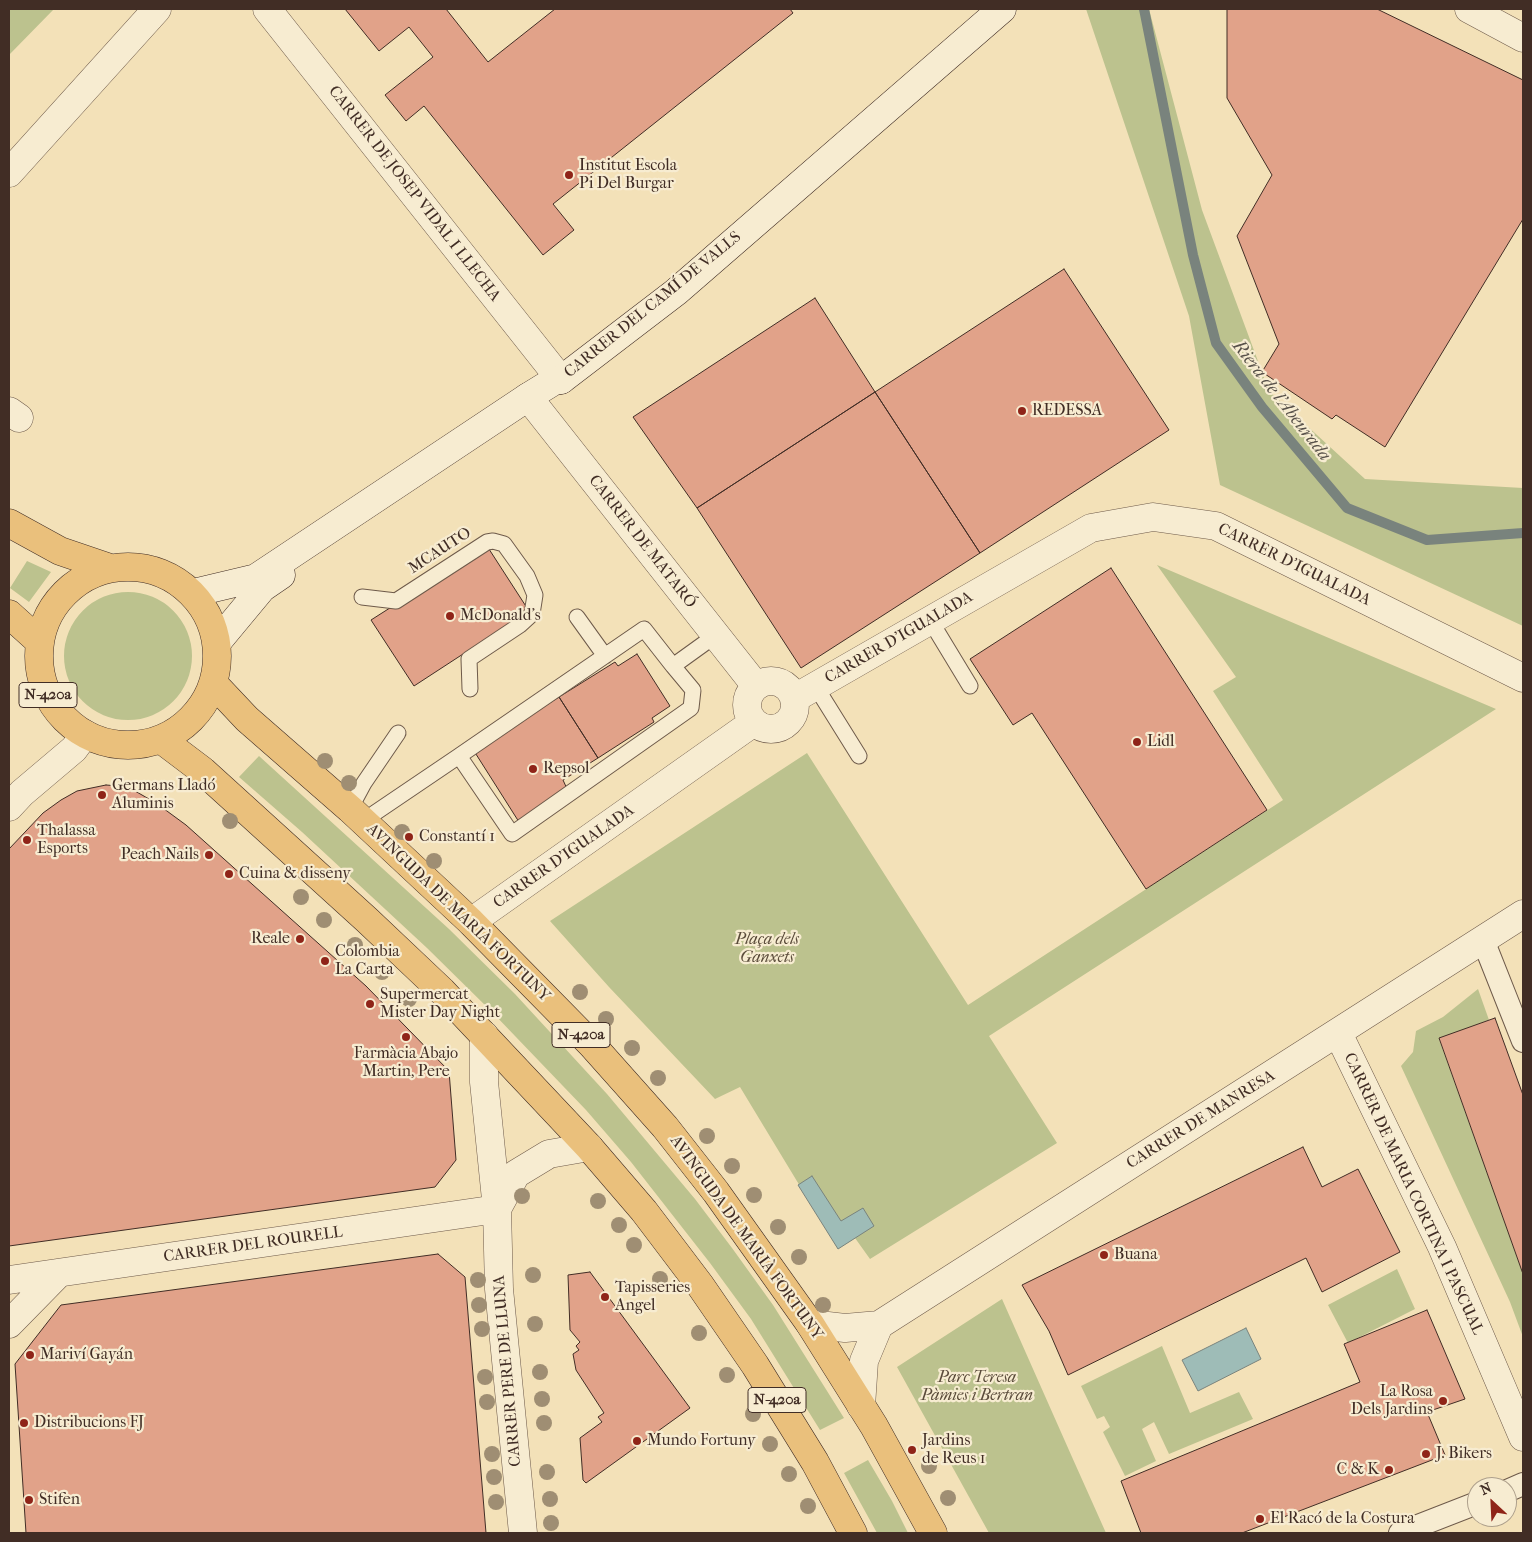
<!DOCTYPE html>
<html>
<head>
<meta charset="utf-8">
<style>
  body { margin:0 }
  #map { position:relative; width:1532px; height:1542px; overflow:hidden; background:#f3e1b8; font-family:"IM FELL French Canon",serif }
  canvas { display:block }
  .frame { position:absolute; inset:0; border:10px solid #412d25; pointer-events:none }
  .north { position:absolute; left:1467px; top:1477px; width:50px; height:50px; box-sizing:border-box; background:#f7ecd1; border:1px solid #aea08c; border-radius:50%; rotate:335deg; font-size:14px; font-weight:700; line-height:20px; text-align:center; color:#412d25 }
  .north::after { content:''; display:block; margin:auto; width:18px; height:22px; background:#8f2418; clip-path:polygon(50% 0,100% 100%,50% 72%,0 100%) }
</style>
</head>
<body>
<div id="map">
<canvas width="1532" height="1542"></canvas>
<div class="frame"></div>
<div class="north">N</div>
</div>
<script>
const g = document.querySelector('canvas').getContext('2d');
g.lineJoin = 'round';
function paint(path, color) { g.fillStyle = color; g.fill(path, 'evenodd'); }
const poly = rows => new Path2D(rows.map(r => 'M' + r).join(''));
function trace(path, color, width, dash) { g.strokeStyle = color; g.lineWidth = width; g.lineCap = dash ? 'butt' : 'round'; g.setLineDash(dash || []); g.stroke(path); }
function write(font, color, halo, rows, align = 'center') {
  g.font = font + ' "IM FELL French Canon",serif'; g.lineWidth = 4.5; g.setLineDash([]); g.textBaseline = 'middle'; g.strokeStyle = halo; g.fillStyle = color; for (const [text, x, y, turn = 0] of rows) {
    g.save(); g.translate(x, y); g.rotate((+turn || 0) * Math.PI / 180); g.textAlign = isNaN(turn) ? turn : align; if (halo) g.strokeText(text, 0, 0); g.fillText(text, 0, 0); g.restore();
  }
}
paint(poly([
  [9,9,54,9,9,55],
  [1086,9,1149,9,1202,210,1269,391,1365,479,1523,488,1523,626,1220,485,1189,316],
  [27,561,51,572,29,602,10,588],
  [1157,565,1496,709,989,1036,1057,1143,870,1259,855,1238,838,1249,740,1087,715,1099,609,987,550,921,807,753,968,1005,1283,800,1213,691,1236,677],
  '64 656a64 64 0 1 1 128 0a64 64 0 1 1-128 0Z',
  [259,756,449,929,515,994,607,1094,695,1199,732,1248,773,1305,844,1418,820,1430,751,1319,710,1263,631,1162,586,1110,492,1012,427,948,302,832,239,777],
  [1478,989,1489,1020,1439,1039,1523,1274,1523,1337,1510,1302,1401,1066,1413,1052,1416,1031,1443,1017],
  [1397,1269,1415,1309,1348,1343,1328,1305],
  [1002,1299,1072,1457,1106,1533,989,1533,897,1367],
  [1162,1346,1190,1413,1239,1392,1253,1419,1169,1454,1154,1422,1142,1429,1156,1461,1125,1476,1103,1432,1110,1427,1104,1416,1097,1419,1081,1386],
  [868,1460,892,1501,908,1533,877,1533,844,1473]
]), '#bcc28e');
const water = poly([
  [812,1176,841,1221,863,1208,874,1226,838,1249,798,1185,812,1176],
  [1246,1328,1261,1359,1198,1391,1182,1360,1246,1328]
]);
paint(water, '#9ebcb7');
trace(water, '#79837d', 1);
trace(poly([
  [1144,9,1193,255,1216,343,1262,407,1347,508,1427,540,1523,533]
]), '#79837d', 10);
const building = poly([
  [345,9,446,9,488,62,555,9,790,9,793,13,553,204,574,230,543,255,424,106,406,121,385,95,433,57,409,27,379,51,345,9],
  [1227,9,1377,9,1523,80,1523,219,1385,447,1336,415,1332,419,1262,372,1279,344,1237,236,1272,175,1227,98,1227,9],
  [1064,269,1169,430,980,553,875,392,1064,269],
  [815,298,875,392,697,508,633,417,815,298],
  [875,392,980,553,801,668,697,508,875,392],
  [487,546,529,611,414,686,371,620,487,546],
  [1111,568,1267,810,1146,889,1032,713,1013,725,970,659,1111,568],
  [637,654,670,706,652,718,654,722,598,758,559,697,615,662,618,666,637,654],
  [559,697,598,758,563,780,568,791,519,822,474,751,559,697],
  [106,785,119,786,135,791,156,803,186,825,366,986,449,1071,456,1160,435,1187,9,1246,9,849,43,813,61,800,77,791,106,785],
  [1495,1018,1523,1095,1523,1274,1439,1038,1495,1018],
  [1303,1147,1322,1187,1358,1169,1400,1252,1322,1292,1306,1258,1068,1375,1049,1331,1022,1285,1303,1147],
  [438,1254,465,1277,486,1533,26,1533,15,1364,61,1305,438,1254],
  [590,1272,690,1408,586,1483,583,1480,580,1438,602,1422,598,1417,604,1413,576,1370,573,1354,579,1350,576,1346,580,1342,570,1330,568,1275,590,1272],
  [1427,1310,1465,1399,1427,1412,1445,1455,1242,1533,1141,1533,1121,1481,1360,1382,1344,1344,1427,1310]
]);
paint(building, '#e1a289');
trace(building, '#412d25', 1);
const service = poly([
  [362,597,396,601,487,542,493,541,504,544,527,576,535,595,532,614,520,625,469,659,470,689],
  [577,617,605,656],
  [930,620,970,686],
  [816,687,859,756],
  [459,756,644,629,673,666],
  [350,809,364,783,398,733],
  [363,821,459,756,512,834,691,708,693,690,673,666,716,635]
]);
const pedestrian = poly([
  [1483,940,1523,1041],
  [1507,1491,1523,1484],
  [1400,1533,1477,1503]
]);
const minor = poly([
  [267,9,561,380],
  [1469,9,1523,38],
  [9,173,157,9],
  [528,397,756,686],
  [9,411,19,418],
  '747 705a24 24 0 1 1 48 0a24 24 0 1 1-48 0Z',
  [795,698,1091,528,1153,517,1216,526,1523,678],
  [9,807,22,793,74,749,85,734],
  [471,922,754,722],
  [1338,1033,1442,1247,1523,1437],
  [484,1035,484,1082,497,1209,499,1289,523,1533],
  [497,1209,516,1174,549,1154,589,1147],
  [9,1280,497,1209],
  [9,1324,59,1273],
  [810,1324,845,1328,879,1325,1523,914],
  [861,1406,864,1361,879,1325]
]);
const secondary = poly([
  [193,593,256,578,528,397,554,381,561,380,676,292,1002,9],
  [218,641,262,588,281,575]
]);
const primary = poly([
  [9,523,60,551,110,568],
  '39 656a89 89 0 1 1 178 0a89 89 0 1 1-178 0Z',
  [9,614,40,642],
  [214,684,247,719,350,809,471,922,592,1045,665,1127,716,1192,810,1324,874,1426,933,1533],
  [162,740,203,771,367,920,442,991,589,1147,644,1211,700,1285,755,1365,815,1462,853,1533]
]);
trace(service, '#6e5a4a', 17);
trace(pedestrian, '#6e5a4a', 24);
trace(minor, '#6e5a4a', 29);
trace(secondary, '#412d25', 29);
trace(primary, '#412d25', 29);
trace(service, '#f7ecd1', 15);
trace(pedestrian, '#f7ecd1', 22);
trace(minor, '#f7ecd1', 28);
trace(secondary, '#f7ecd1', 28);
trace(primary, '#eac07c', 28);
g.fillStyle = '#9f8e73';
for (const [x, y] of [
  [325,761],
  [349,783],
  [230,821],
  [402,832],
  [434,861],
  [301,897],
  [324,920],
  [355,945],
  [382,972],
  [580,992],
  [409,999],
  [606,1019],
  [632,1048],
  [658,1078],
  [707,1136],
  [732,1166],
  [754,1195],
  [522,1196],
  [598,1201],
  [619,1225],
  [778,1227],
  [634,1245],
  [799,1257],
  [533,1275],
  [660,1279],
  [478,1280],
  [479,1305],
  [823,1305],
  [535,1324],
  [482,1329],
  [699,1333],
  [540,1372],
  [727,1375],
  [485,1377],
  [542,1399],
  [487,1402],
  [753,1414],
  [544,1423],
  [770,1444],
  [492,1454],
  [929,1466],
  [547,1472],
  [789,1474],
  [494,1477],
  [948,1498],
  [550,1499],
  [496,1502],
  [808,1506],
  [551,1523]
]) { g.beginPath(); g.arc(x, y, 8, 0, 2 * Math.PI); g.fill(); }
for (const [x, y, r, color] of [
  [569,175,5,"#8f2418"],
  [1022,411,5,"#8f2418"],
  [450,616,5,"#8f2418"],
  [1137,742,5,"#8f2418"],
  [533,769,5,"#8f2418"],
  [102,795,5,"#8f2418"],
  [409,837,5,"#8f2418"],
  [27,840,5,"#8f2418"],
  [209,855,5,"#8f2418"],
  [229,874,5,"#8f2418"],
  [300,939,5,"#8f2418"],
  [325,961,5,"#8f2418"],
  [370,1004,5,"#8f2418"],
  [406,1037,5,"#8f2418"],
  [1104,1255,5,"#8f2418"],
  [605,1297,5,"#8f2418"],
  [30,1355,5,"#8f2418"],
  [1443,1401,5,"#8f2418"],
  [24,1423,5,"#8f2418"],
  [637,1441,5,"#8f2418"],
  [912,1450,5,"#8f2418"],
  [1426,1454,5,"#8f2418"],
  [1389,1470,5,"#8f2418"],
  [29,1500,5,"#8f2418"],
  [1260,1519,5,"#8f2418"]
]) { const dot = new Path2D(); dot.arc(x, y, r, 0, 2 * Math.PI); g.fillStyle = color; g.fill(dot); trace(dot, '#f7ecd1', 2); }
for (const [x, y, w] of [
  [48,695,58],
  [581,1035,58],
  [777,1400,58]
]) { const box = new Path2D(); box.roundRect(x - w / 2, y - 12.5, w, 25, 4); g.fillStyle = '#f7ecd1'; g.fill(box); trace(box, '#412d25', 1); }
write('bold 15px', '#412d25', null, [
  ["N-420a",48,695],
  ["N-420a",581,1035],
  ["N-420a",777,1400]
]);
write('16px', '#412d25', '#f7ecd1', [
  ["Institut Escola",579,166],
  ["Pi Del Burgar",579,184],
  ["REDESSA",1032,411],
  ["McDonald's",460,616],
  ["Lidl",1147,742],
  ["Repsol",543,769],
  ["Germans Lladó",112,786],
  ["Aluminis",112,804],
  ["Thalassa",37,831],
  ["Esports",37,849],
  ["Constantí 1",419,837],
  ["Peach Nails",199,855,"right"],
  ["Cuina & disseny",239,874],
  ["Reale",290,939,"right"],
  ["Colombia",335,952],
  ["La Carta",335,970],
  ["Supermercat",380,995],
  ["Mister Day Night",380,1013],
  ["Farmàcia Abajo",406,1054,"center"],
  ["Martin, Pere",406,1072,"center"],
  ["Buana",1114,1255],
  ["Tapisseries",615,1288],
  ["Angel",615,1306],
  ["Mariví Gayán",40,1355],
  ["La Rosa",1433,1392,"right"],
  ["Dels Jardins",1433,1410,"right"],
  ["Distribucions FJ",34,1423],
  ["Mundo Fortuny",647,1441],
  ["Jardins",922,1441],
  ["de Reus 1",922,1459],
  ["J. Bikers",1436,1454],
  ["C & K",1379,1470,"right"],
  ["Stifen",39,1500],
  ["El Racó de la Costura",1270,1519]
], 'left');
write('16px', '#412d25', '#f7ecd1', [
  ["CARRER DE JOSEP VIDAL I LLECHA",414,194,52],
  ["CARRER DEL CAMÍ DE VALLS",653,305,-39],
  ["CARRER DE MATARÓ",642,542,52],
  ["MCAUTO",440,551,-33],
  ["CARRER D'IGUALADA",1294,565,26],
  ["CARRER D'IGUALADA",899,638,-30],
  ["CARRER D'IGUALADA",564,857,-35],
  ["AVINGUDA DE MARIÀ FORTUNY",458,913,44],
  ["CARRER DE MANRESA",1201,1120,-32],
  ["CARRER DE MARIA CORTINA I PASCUAL",1413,1194,65],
  ["AVINGUDA DE MARIÀ FORTUNY",746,1238,54],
  ["CARRER DEL ROURELL",253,1245,-8],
  ["CARRER PERE DE LLUNA",508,1371,-95]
]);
write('italic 16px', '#5a4b3a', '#f7ecd1', [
  ["Plaça dels",767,940],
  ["Ganxets",767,958],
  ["Parc Teresa",977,1378],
  ["Pàmies i Bertran",977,1396]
]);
write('italic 18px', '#58514a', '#f7ecd1', [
  ["Riera de l'Abeurada",1281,401,52]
]);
</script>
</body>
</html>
